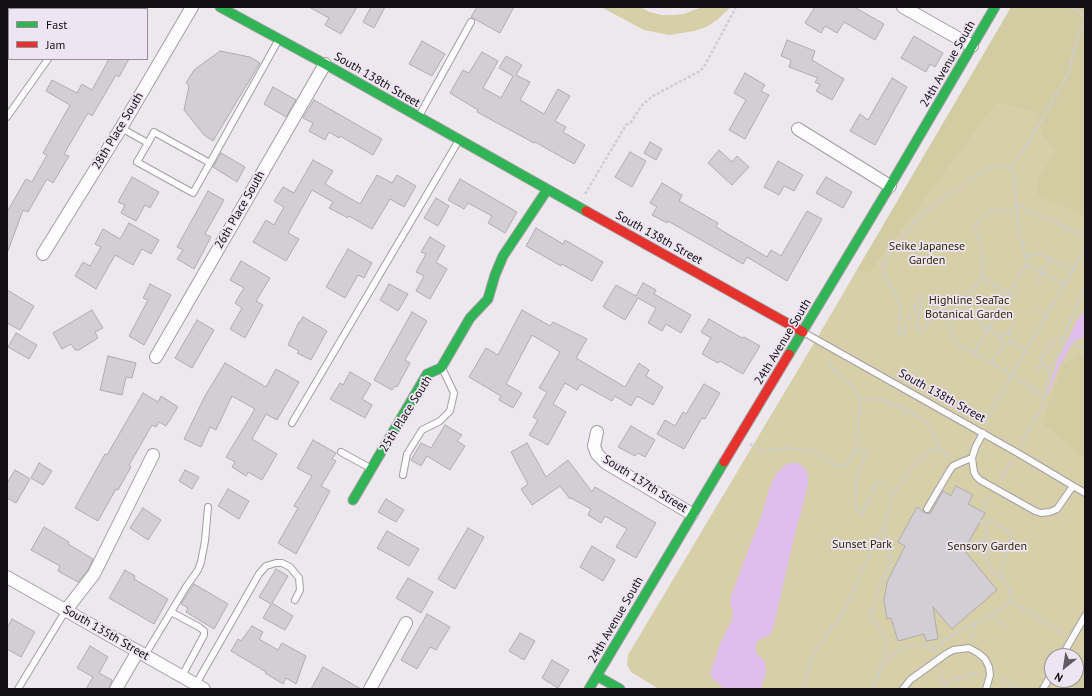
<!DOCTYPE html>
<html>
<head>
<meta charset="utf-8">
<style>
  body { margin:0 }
  #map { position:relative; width:1092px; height:696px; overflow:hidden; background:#ede8ee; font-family:"PT Sans",sans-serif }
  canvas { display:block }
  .frame { position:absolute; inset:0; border:8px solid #130f14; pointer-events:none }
  .legend { position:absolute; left:8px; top:8px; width:140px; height:52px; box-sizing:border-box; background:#eee4f2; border:1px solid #968f99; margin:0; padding:5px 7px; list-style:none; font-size:12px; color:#130f14 }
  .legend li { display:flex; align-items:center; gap:8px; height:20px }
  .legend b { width:20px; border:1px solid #968f99 }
  .north { position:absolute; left:1044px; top:648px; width:40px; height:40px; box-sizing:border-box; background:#eee4f2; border:1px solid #968f99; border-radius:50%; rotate:210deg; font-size:11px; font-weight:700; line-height:16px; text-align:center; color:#130f14 }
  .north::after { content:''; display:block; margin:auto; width:14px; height:18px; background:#5f5b60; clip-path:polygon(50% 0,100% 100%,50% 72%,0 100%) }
</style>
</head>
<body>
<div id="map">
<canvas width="1092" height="696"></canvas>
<div class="frame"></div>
<ul class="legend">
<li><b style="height:5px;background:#30b455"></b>Fast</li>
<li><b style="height:5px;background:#e5322d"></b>Jam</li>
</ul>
<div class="north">N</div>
</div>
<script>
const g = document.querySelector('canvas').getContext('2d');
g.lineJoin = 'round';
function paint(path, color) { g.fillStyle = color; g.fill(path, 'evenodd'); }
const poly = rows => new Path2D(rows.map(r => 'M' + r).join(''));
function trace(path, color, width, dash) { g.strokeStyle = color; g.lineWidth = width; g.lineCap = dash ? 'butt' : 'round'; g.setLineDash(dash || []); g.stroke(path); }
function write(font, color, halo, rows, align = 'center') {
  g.font = font + ' "PT Sans",sans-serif'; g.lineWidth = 3.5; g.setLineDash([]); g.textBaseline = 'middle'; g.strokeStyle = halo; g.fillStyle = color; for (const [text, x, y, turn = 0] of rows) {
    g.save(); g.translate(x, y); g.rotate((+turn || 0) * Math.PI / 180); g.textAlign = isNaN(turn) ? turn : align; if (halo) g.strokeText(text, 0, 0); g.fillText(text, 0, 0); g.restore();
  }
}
paint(poly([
  [601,7,640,7,650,12,661,15,673,15,684,14,702,7,731,7,717,20,706,27,694,31,669,35,644,30],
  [1011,7,1085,7,1085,689,659,689,631,672,627,665,628,655,817,338],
  [1052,656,1076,656,1076,680,1052,680]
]), '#d6cfa8');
paint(poly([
  [1012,7,1085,7,1085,216,1060,204,1038,196,1037,181,1056,150,1044,136,1033,111,996,103,869,273,857,270],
  [1085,353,1085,458,1042,423,1063,364],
  [1085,668,1085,689,1071,689]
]), '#d3cca3');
paint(poly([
  [1083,313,1085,313,1085,337,1074,341,1059,367,1048,395,1047,393,1048,390,1058,359,1061,354,1078,318],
  [790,463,798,463,804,467,808,474,808,485,793,542,773,629,769,636,760,639,756,643,756,653,765,662,766,671,761,689,725,689,713,679,710,674,720,644,732,620,733,611,730,602,732,593,761,517,770,487,776,474,783,467]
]), '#dfbded');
const building = poly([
  [309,7,357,7,341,34,325,25,329,18,309,7],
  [371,7,385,7,374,28,363,22,371,7],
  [477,7,514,7,500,33,471,17,477,7],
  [815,7,854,7,884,24,875,40,844,22,837,33,825,26,821,33,805,23,815,7],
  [914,36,943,53,935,67,930,64,926,72,901,58,914,36],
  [787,40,815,51,812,60,844,79,832,100,816,91,820,85,815,82,818,78,789,67,791,60,781,56,787,40],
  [422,41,445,54,432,76,409,64,422,41],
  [220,51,250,57,260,63,213,141,204,135,184,110,189,86,186,83,194,70,220,51],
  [482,52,498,61,483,88,501,98,513,76,499,68,506,56,522,65,516,75,530,82,520,100,544,114,558,89,570,96,555,121,566,127,563,132,585,145,574,164,535,142,534,143,477,112,478,110,450,93,463,70,469,73,482,52],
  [109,59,129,59,119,77,116,75,92,116,88,113,64,154,69,156,53,183,47,179,28,212,23,210,8,251,7,251,7,212,26,179,32,182,47,155,43,153,70,105,46,91,52,80,77,93,82,84,92,90,109,59],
  [745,73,765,85,761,91,769,95,745,139,729,130,746,100,734,93,745,73],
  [892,78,907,87,875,145,850,131,860,114,868,120,892,78],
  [273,87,296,100,286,117,264,104,273,87],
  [314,100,382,139,373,155,340,136,339,138,329,132,325,140,309,131,313,123,303,118,314,100],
  [650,142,662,149,656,160,644,153,650,142],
  [719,150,732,162,737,156,749,167,732,185,708,163,719,150],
  [630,152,646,161,632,187,615,177,630,152],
  [221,153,245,167,237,182,213,167,221,153],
  [313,160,333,171,325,184,360,204,377,175,392,183,397,175,416,186,404,207,390,199,372,229,349,216,348,218,329,208,333,202,312,190,288,233,299,239,286,261,253,242,266,220,274,225,284,207,274,201,283,187,294,193,313,160],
  [778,161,803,175,794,191,784,186,779,195,764,187,778,161],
  [132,177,159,192,150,208,145,205,136,221,121,213,125,205,118,202,132,177],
  [826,177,852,192,843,208,816,193,826,177],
  [460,179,517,212,505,233,488,223,492,216,468,203,464,209,448,200,460,179],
  [662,183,682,195,679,201,718,223,716,227,767,257,771,250,781,256,807,211,822,219,787,281,747,257,743,264,668,221,667,223,652,215,657,207,650,203,662,183],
  [208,191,224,200,205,234,211,237,194,269,177,259,183,250,177,247,208,191],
  [436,198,449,206,438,226,424,218,436,198],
  [129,223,159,240,151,254,142,249,133,265,115,255,96,289,75,276,83,262,90,266,101,247,95,244,103,229,120,239,129,223],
  [536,228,563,244,565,240,603,262,592,281,562,264,561,266,526,246,536,228],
  [430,237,445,246,436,262,447,269,430,299,416,291,424,276,416,272,426,254,421,252,430,237],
  [348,249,372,263,364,278,358,275,345,298,326,287,348,249],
  [241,261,270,278,256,301,263,305,245,338,230,329,242,308,235,303,244,288,230,280,241,261],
  [643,283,656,290,654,294,691,315,681,333,666,324,662,331,648,323,656,308,638,298,625,320,603,307,616,285,636,296,643,283],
  [150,284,171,295,144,345,129,336,148,300,143,298,150,284],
  [389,284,408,294,398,311,380,300,389,284],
  [7,290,34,306,20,330,7,323,7,290],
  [92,310,103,328,95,332,98,338,79,350,75,350,71,344,62,349,53,333,92,310],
  [522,310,550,326,553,322,587,339,576,358,625,387,639,363,649,370,646,376,663,387,653,405,637,396,631,406,615,396,612,401,581,384,577,390,565,383,553,404,566,412,548,445,529,435,538,420,533,417,547,392,539,388,560,352,532,335,506,384,522,393,513,408,499,400,501,396,469,377,486,348,498,355,522,310],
  [412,312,427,321,405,360,410,363,397,387,395,386,392,390,374,380,412,312],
  [303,317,327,331,311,360,297,353,299,351,288,345,299,322,300,322,303,317],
  [709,319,742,338,744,337,760,346,743,374,720,361,718,363,702,354,711,338,701,332,709,319],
  [197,320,214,330,192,368,175,358,197,320],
  [16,333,37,345,29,359,8,347,16,333],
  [108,356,136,363,132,378,126,377,122,395,100,390,108,356],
  [225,363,266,387,276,369,299,382,277,420,266,414,252,439,277,454,262,480,248,472,246,476,232,467,235,462,226,457,255,409,232,396,216,430,210,427,201,447,184,439,205,396,225,363],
  [350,372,371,384,362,399,372,405,365,418,330,399,340,383,343,385,350,372],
  [704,384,720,393,705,419,702,418,684,449,657,434,665,420,675,426,683,412,686,414,704,384],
  [143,393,158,402,161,396,178,407,166,426,159,422,156,427,152,425,129,465,131,467,118,490,116,489,98,521,75,508,105,454,107,455,143,393],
  [445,425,462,435,457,441,465,446,450,470,427,456,421,466,411,460,421,443,431,448,445,425],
  [631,426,655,440,645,457,638,453,635,456,618,447,631,426],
  [313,440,336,453,332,459,336,461,321,486,330,491,296,554,278,543,298,508,294,506,312,476,297,468,313,440],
  [527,443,546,477,568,460,592,492,595,487,656,523,636,558,616,547,627,529,605,516,601,523,588,515,591,509,571,498,570,499,560,486,532,505,521,489,528,484,511,452,527,443],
  [39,463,52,471,43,485,31,478,39,463],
  [15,470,30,479,16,503,7,498,7,483,15,470],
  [185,470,199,477,192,489,179,481,185,470],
  [956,486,973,495,968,504,985,513,964,550,997,590,952,629,933,607,938,639,926,641,924,634,898,641,891,618,887,619,884,601,887,582,905,546,898,542,917,507,925,513,930,514,943,491,951,496,956,486],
  [228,489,249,501,239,519,218,506,228,489],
  [386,499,404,510,396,522,378,512,386,499],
  [143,508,161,520,148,540,130,528,143,508],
  [44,527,69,542,68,544,93,559,88,570,78,582,58,571,60,566,31,550,44,527],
  [468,528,484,537,455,589,438,579,468,528],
  [387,531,419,549,409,566,377,548,387,531],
  [592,546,615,560,603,581,580,567,592,546],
  [276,569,288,576,272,603,293,616,285,630,263,618,271,604,259,597,276,569],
  [125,570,135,576,134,579,168,599,154,624,109,598,125,570],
  [408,578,433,592,421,613,396,598,408,578],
  [194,584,228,604,214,629,186,612,188,608,181,604,194,584],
  [427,614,450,627,436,650,430,647,417,669,401,660,427,614],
  [12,619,35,632,21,657,7,649,7,628,12,619],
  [252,626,263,632,259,639,278,650,282,643,306,656,296,684,286,678,283,684,265,673,266,672,231,651,238,639,241,641,252,626],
  [520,633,535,641,524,660,509,651,520,633],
  [90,646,108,657,99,673,112,680,109,689,86,689,93,677,77,668,90,646],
  [552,660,569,670,558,688,542,678,552,660],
  [323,667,361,689,311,689,323,667]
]);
paint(building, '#d2ced4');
trace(building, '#afacb1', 1);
const lane = poly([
  [84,9,85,7],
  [419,116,471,22],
  [7,117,48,59],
  [121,128,148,143,137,162,193,193,210,163],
  [148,143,154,132,210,163,279,39],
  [803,332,1016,452,1085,493],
  [292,423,459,140],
  [983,433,976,446,972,458,974,472,976,476,980,480,1035,511,1041,513,1050,512,1057,509,1073,486],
  [341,452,370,468],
  [403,475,407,454,422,430,440,421,450,411,454,393,442,368],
  [927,509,950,470,953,466,964,461,972,458],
  [171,612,199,627,204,631,204,635,182,676],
  [145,655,186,587,198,570,201,562,205,541,208,507],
  [1062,656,1085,616],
  [196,684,259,574,266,566,276,563,282,563,290,567,299,578,300,590,295,600],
  [18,689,66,610],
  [903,689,910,680,946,654,953,650,969,648,978,653,985,659,989,667,990,675,986,689],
  [1043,689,1052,673]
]);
const street = poly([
  [903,7,972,46],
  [798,129,890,186],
  [43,254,121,128,192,7],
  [156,357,325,64],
  [597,432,594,446,597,454,606,463,692,514],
  [7,577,204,689],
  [66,610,94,574,153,455],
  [116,689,138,651],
  [370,689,406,623]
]);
const fast = poly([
  [220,7,325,64,586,211],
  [789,354,890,186,995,7],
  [353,500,427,374,441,368,470,318,488,299,495,275,503,256,547,190],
  [597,676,620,689],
  [589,689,724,462]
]);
const jam = poly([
  [586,211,803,332],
  [724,462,789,354]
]);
trace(lane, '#a29ea3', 8);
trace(street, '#a29ea3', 14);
trace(fast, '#a29ea3', 11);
trace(jam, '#a29ea3', 11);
trace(poly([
  [1072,7,1085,17],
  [1011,169,1033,135,1069,72,1078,35,1082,25,1085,20],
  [585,194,626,125,631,122,643,104,653,96,700,71,704,67,736,7],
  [1016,204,1032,213,1052,220,1085,238],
  [1026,257,1032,254,1044,256,1073,269],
  [1026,265,1037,269,1064,284],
  [983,279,1018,299],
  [1037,283,1050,259],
  [1035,309,1046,316],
  '1000.5 339a5.5 5.5 0 1 1 11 0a5.5 5.5 0 1 1-11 0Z',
  [1008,334,1015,323],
  [1000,336,983,326,964,301,970,292,983,279,982,254,979,239,975,230,976,225,981,218,990,212,999,211,1017,212],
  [1011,342,1025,351],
  [1064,342,1079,346,1085,344],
  [974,353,1026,265,1026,257,1019,230,1014,175,1011,169,1002,166,990,167,983,171,926,210,895,245,884,263,883,272,900,305,901,312,898,331,901,334,904,333,918,298,920,295,923,297,916,328,919,330,922,331,924,330,935,308,939,303,942,304,944,306,954,337,956,343,1021,380,1037,393,1043,396],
  [992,363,1003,344],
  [1050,368,1042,363,1040,359,1050,345,1063,336],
  [1038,369,1042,363],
  [860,399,882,400,900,407,915,415,926,422,934,432,938,442,938,449],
  [984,423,1085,249],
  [750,444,759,449,764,450,790,448,812,451,840,467,845,466,853,455,857,444,860,399,849,383,834,372,828,359],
  [1021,445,1042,407,1051,366,1062,351,1064,336,1085,288],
  [854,454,856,451,864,448,866,452,858,473,856,487,855,500,856,508,861,514,864,510,877,482,882,481,893,494],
  [1000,481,1012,459],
  [982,511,990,496],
  [980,521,987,524,990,521,1011,532,1010,543,1001,570,1004,580,1008,586,1012,601,1065,635],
  [986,540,987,525],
  '977 548a8 8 0 1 1 16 0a8 8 0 1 1-16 0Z',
  [986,556,992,572,999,576,1003,577],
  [990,615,1007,626],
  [971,639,975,623],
  [934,649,959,630,986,618,1004,607,1012,601],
  [883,665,886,644,884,635,870,616,871,610,876,602,880,584,890,565,890,556,886,545,885,527,893,494,911,470,922,457,930,450,938,449,950,457],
  [939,670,946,689],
  [999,679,1020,689],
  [944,684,969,675,981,673],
  [804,689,808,670,814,652,840,617,850,599,870,553,885,524],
  [872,689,881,668,887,660,900,649,914,645,927,646,931,647,935,651]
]), '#cfcecf', 2.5, [3, 2]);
trace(lane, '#fcfcfc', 6);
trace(street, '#fcfcfc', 12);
trace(fast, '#30b455', 9);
trace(jam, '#e5322d', 9);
write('12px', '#130f14', '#eee4f2', [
  ["24th Avenue South",948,64,-60],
  ["South 138th Street",377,80,30],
  ["28th Place South",118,131,-59],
  ["26th Place South",240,210,-60],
  ["South 138th Street",659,238,29],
  ["24th Avenue South",783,342,-59],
  ["South 138th Street",942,396,29],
  ["25th Place South",406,414,-58],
  ["South 137th Street",645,484,32],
  ["24th Avenue South",616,620,-60],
  ["South 135th Street",106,633,30]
]);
write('12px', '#2e2a06', '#eee4f2', [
  ["Seike Japanese",927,247],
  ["Garden",927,261],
  ["Highline SeaTac",969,301],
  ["Botanical Garden",969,315],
  ["Sunset Park",862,545],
  ["Sensory Garden",987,547]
]);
</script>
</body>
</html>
